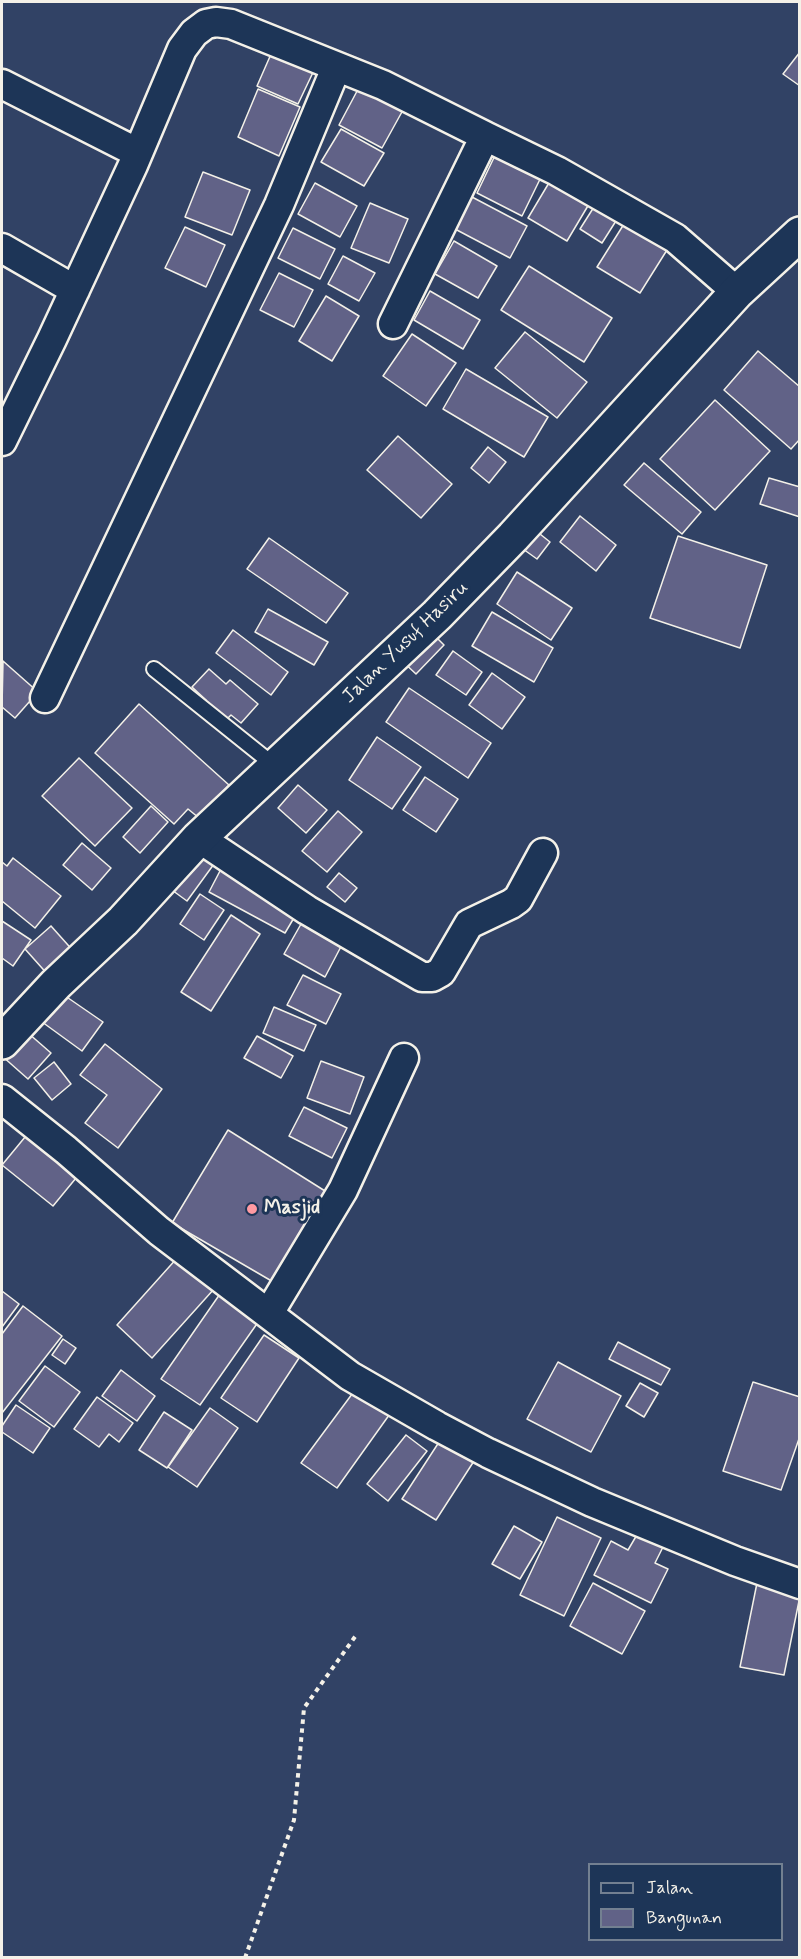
<!DOCTYPE html>
<html>
<head>
<meta charset="utf-8">
<style>
  body { margin:0 }
  #map { position:relative; width:801px; height:1959px; overflow:hidden; background:#314265; font-family:Mynerve,sans-serif }
  canvas { display:block }
  .frame { position:absolute; inset:0; border:3px solid #f4f1e8; pointer-events:none }
  .legend { position:absolute; left:588px; top:1863px; width:195px; height:78px; box-sizing:border-box; background:#1d3557; border:2px solid #738091; margin:0; padding:8px 10px; list-style:none; font-size:18px; color:#f4f1e8 }
  .legend li { display:flex; align-items:center; gap:12px; height:30px }
  .legend b { width:30px; border:2px solid #738091 }
</style>
</head>
<body>
<div id="map">
<canvas width="801" height="1959"></canvas>
<div class="frame"></div>
<ul class="legend">
<li><b style="height:8px;background:#1d3557"></b>Jalan</li>
<li><b style="height:16px;background:#616287"></b>Bangunan</li>
</ul>
</div>
<script>
const g = document.querySelector('canvas').getContext('2d');
g.lineJoin = 'round';
function paint(path, color) { g.fillStyle = color; g.fill(path, 'evenodd'); }
const poly = rows => new Path2D(rows.map(r => 'M' + r).join(''));
function trace(path, color, width, dash) { g.strokeStyle = color; g.lineWidth = width; g.lineCap = dash ? 'butt' : 'round'; g.setLineDash(dash || []); g.stroke(path); }
function write(font, color, halo, rows, align = 'center') {
  g.font = font + ' Mynerve,sans-serif'; g.lineWidth = 6; g.setLineDash([]); g.textBaseline = 'middle'; g.strokeStyle = halo; g.fillStyle = color; for (const [text, x, y, turn = 0] of rows) {
    g.save(); g.translate(x, y); g.rotate((+turn || 0) * Math.PI / 180); g.textAlign = isNaN(turn) ? turn : align; if (halo) g.strokeText(text, 0, 0); g.fillText(text, 0, 0); g.restore();
  }
}
const building = poly([
  [275,45,317,64,298,104,257,86,275,45],
  [800,52,800,86,783,74,800,52],
  [364,78,408,101,382,148,339,125,364,78],
  [258,89,300,107,279,156,238,137,258,89],
  [341,129,384,153,364,186,321,162,341,129],
  [500,145,546,167,522,216,477,193,500,145],
  [556,171,595,194,567,241,528,218,556,171],
  [203,172,250,190,232,235,185,217,203,172],
  [315,183,357,206,340,237,298,214,315,183],
  [472,197,527,226,510,258,455,229,472,197],
  [599,199,621,213,602,243,580,229,599,199],
  [370,203,408,219,389,263,351,248,370,203],
  [629,216,672,242,640,293,597,267,629,216],
  [185,227,225,245,206,287,165,268,185,227],
  [293,228,335,249,320,279,278,258,293,228],
  [454,241,497,266,478,298,435,274,454,241],
  [343,256,375,273,359,301,328,284,343,256],
  [529,266,612,318,584,362,501,310,529,266],
  [279,273,313,290,294,327,260,310,279,273],
  [430,291,480,320,463,349,414,320,430,291],
  [326,296,359,316,332,361,299,341,326,296],
  [525,332,587,382,557,418,495,368,525,332],
  [412,334,456,363,426,406,383,376,412,334],
  [758,351,800,387,800,439,791,449,724,390,758,351],
  [466,369,548,417,524,457,443,409,466,369],
  [715,400,770,451,715,510,660,459,715,400],
  [398,436,452,484,421,518,367,470,398,436],
  [488,447,506,462,489,483,471,468,488,447],
  [644,463,701,512,682,534,624,485,644,463],
  [769,478,800,487,800,517,760,504,769,478],
  [580,516,616,545,596,571,560,542,580,516],
  [530,526,550,542,537,559,516,544,530,526],
  [678,536,767,565,740,648,650,618,678,536],
  [269,538,348,593,326,623,247,569,269,538],
  [517,572,572,608,551,640,497,604,517,572],
  [268,609,328,642,314,665,255,632,268,609],
  [492,612,553,648,534,682,472,646,492,612],
  [428,629,444,645,416,674,400,659,428,629],
  [233,630,288,672,271,695,216,653,233,630],
  [453,651,482,672,466,695,436,675,453,651],
  [3,661,38,692,15,718,2,707,3,661],
  [209,669,226,684,230,680,258,704,241,723,231,715,225,721,204,703,206,700,192,687,209,669],
  [492,673,525,697,502,729,469,705,492,673],
  [409,688,491,743,468,778,386,722,409,688],
  [139,704,229,785,199,818,188,809,174,824,95,753,139,704],
  [377,737,421,767,392,809,349,780,377,737],
  [79,758,132,808,95,846,42,796,79,758],
  [425,777,458,799,436,832,403,810,425,777],
  [298,785,327,810,306,833,278,808,298,785],
  [151,806,168,822,140,853,123,837,151,806],
  [338,811,362,832,327,872,302,851,338,811],
  [82,843,111,868,92,890,63,865,82,843],
  [193,848,214,864,187,901,165,885,193,848],
  [13,858,61,896,35,928,2,901,2,862,7,866,13,858],
  [221,869,298,911,285,933,209,892,221,869],
  [339,873,357,888,345,902,327,887,339,873],
  [200,894,224,910,204,940,180,924,200,894],
  [231,915,260,934,211,1011,181,992,231,915],
  [305,917,345,939,325,977,284,954,305,917],
  [2,921,31,940,13,966,2,958,2,921],
  [51,926,76,954,50,977,25,949,51,926],
  [303,975,341,994,326,1024,287,1005,303,975],
  [58,991,103,1022,82,1051,38,1019,58,991],
  [274,1007,316,1025,304,1051,263,1033,274,1007],
  [20,1026,51,1053,28,1079,2,1056,20,1026],
  [257,1036,293,1056,281,1078,244,1058,257,1036],
  [105,1044,162,1089,118,1148,85,1123,107,1095,80,1075,105,1044],
  [321,1061,364,1077,350,1114,307,1098,321,1061],
  [54,1062,71,1084,52,1100,34,1078,54,1062],
  [304,1107,347,1128,332,1158,289,1136,304,1107],
  [228,1130,333,1196,275,1283,172,1223,228,1130],
  [30,1131,81,1172,53,1206,2,1165,30,1131],
  [178,1257,214,1289,152,1358,117,1325,178,1257],
  [2,1291,19,1304,2,1327,2,1291],
  [222,1291,261,1318,200,1405,161,1379,222,1291],
  [23,1306,62,1336,2,1413,2,1334,23,1306],
  [264,1335,299,1358,257,1422,221,1398,264,1335],
  [63,1339,76,1348,65,1364,52,1355,63,1339],
  [618,1342,670,1369,661,1385,609,1359,618,1342],
  [558,1362,621,1396,591,1452,527,1419,558,1362],
  [45,1366,80,1392,54,1427,19,1401,45,1366],
  [121,1370,155,1396,137,1421,102,1396,121,1370],
  [753,1382,800,1397,800,1436,781,1490,723,1471,753,1382],
  [640,1383,658,1393,644,1417,626,1406,640,1383],
  [358,1386,392,1411,337,1488,301,1463,358,1386],
  [97,1397,133,1423,119,1442,109,1434,99,1447,74,1429,97,1397],
  [16,1405,50,1428,33,1453,2,1432,2,1426,16,1405],
  [210,1408,238,1428,197,1487,168,1467,210,1408],
  [164,1412,192,1430,167,1468,139,1450,164,1412],
  [406,1435,427,1451,388,1501,367,1484,406,1435],
  [441,1439,474,1461,436,1520,402,1499,441,1439],
  [557,1517,601,1538,564,1616,520,1595,557,1517],
  [514,1526,542,1542,520,1579,492,1564,514,1526],
  [638,1533,663,1547,655,1563,668,1569,651,1603,594,1575,611,1541,628,1550,638,1533],
  [593,1583,645,1611,622,1654,570,1626,593,1583],
  [757,1583,800,1596,784,1675,740,1667,757,1583]
]);
paint(building, '#616287');
trace(building, '#f4f1e8', 1.5);
const service = poly([
  [154,669,275,766]
]);
const minor = poly([
  [2,84,138,153],
  [485,136,557,171,675,238,737,292],
  [2,248,75,290],
  [2,441,52,339,133,165,182,49,194,33,206,24,216,22,231,24,383,85,485,136,393,324],
  [45,698,279,205,336,68],
  [199,838,307,910,422,977,432,977,441,972,469,924,511,904,518,899,543,853],
  [2,1099,66,1150,159,1231,350,1376,437,1426,488,1453,592,1502,735,1561,800,1584],
  [269,1313,343,1190,404,1058]
]);
const secondary = poly([
  [2,1042,56,984,123,921,199,838,437,615,513,537,737,292,800,234]
]);
trace(service, '#f4f1e8', 18);
trace(minor, '#f4f1e8', 33);
trace(secondary, '#f4f1e8', 38);
trace(poly([
  [245,1958,294,1820,304,1708,357,1634]
]), '#f4f1e8', 4, [4.5, 4.5]);
trace(service, '#1d3557', 14);
trace(minor, '#1d3557', 28);
trace(secondary, '#1d3557', 33);
for (const [x, y, r, color] of [
  [252,1209,6,"#ff9aa2"]
]) { const dot = new Path2D(); dot.arc(x, y, r, 0, 2 * Math.PI); g.fillStyle = color; g.fill(dot); trace(dot, '#1d3557', 2); }
write('20px', '#f4f1e8', '#1d3557', [
  ["Jalan Yusuf Hasiru",406,643,-44]
]);
write('bold 20px', '#f4f1e8', '#1d3557', [
  ["Masjid",264,1209]
], 'left');
</script>
</body>
</html>
